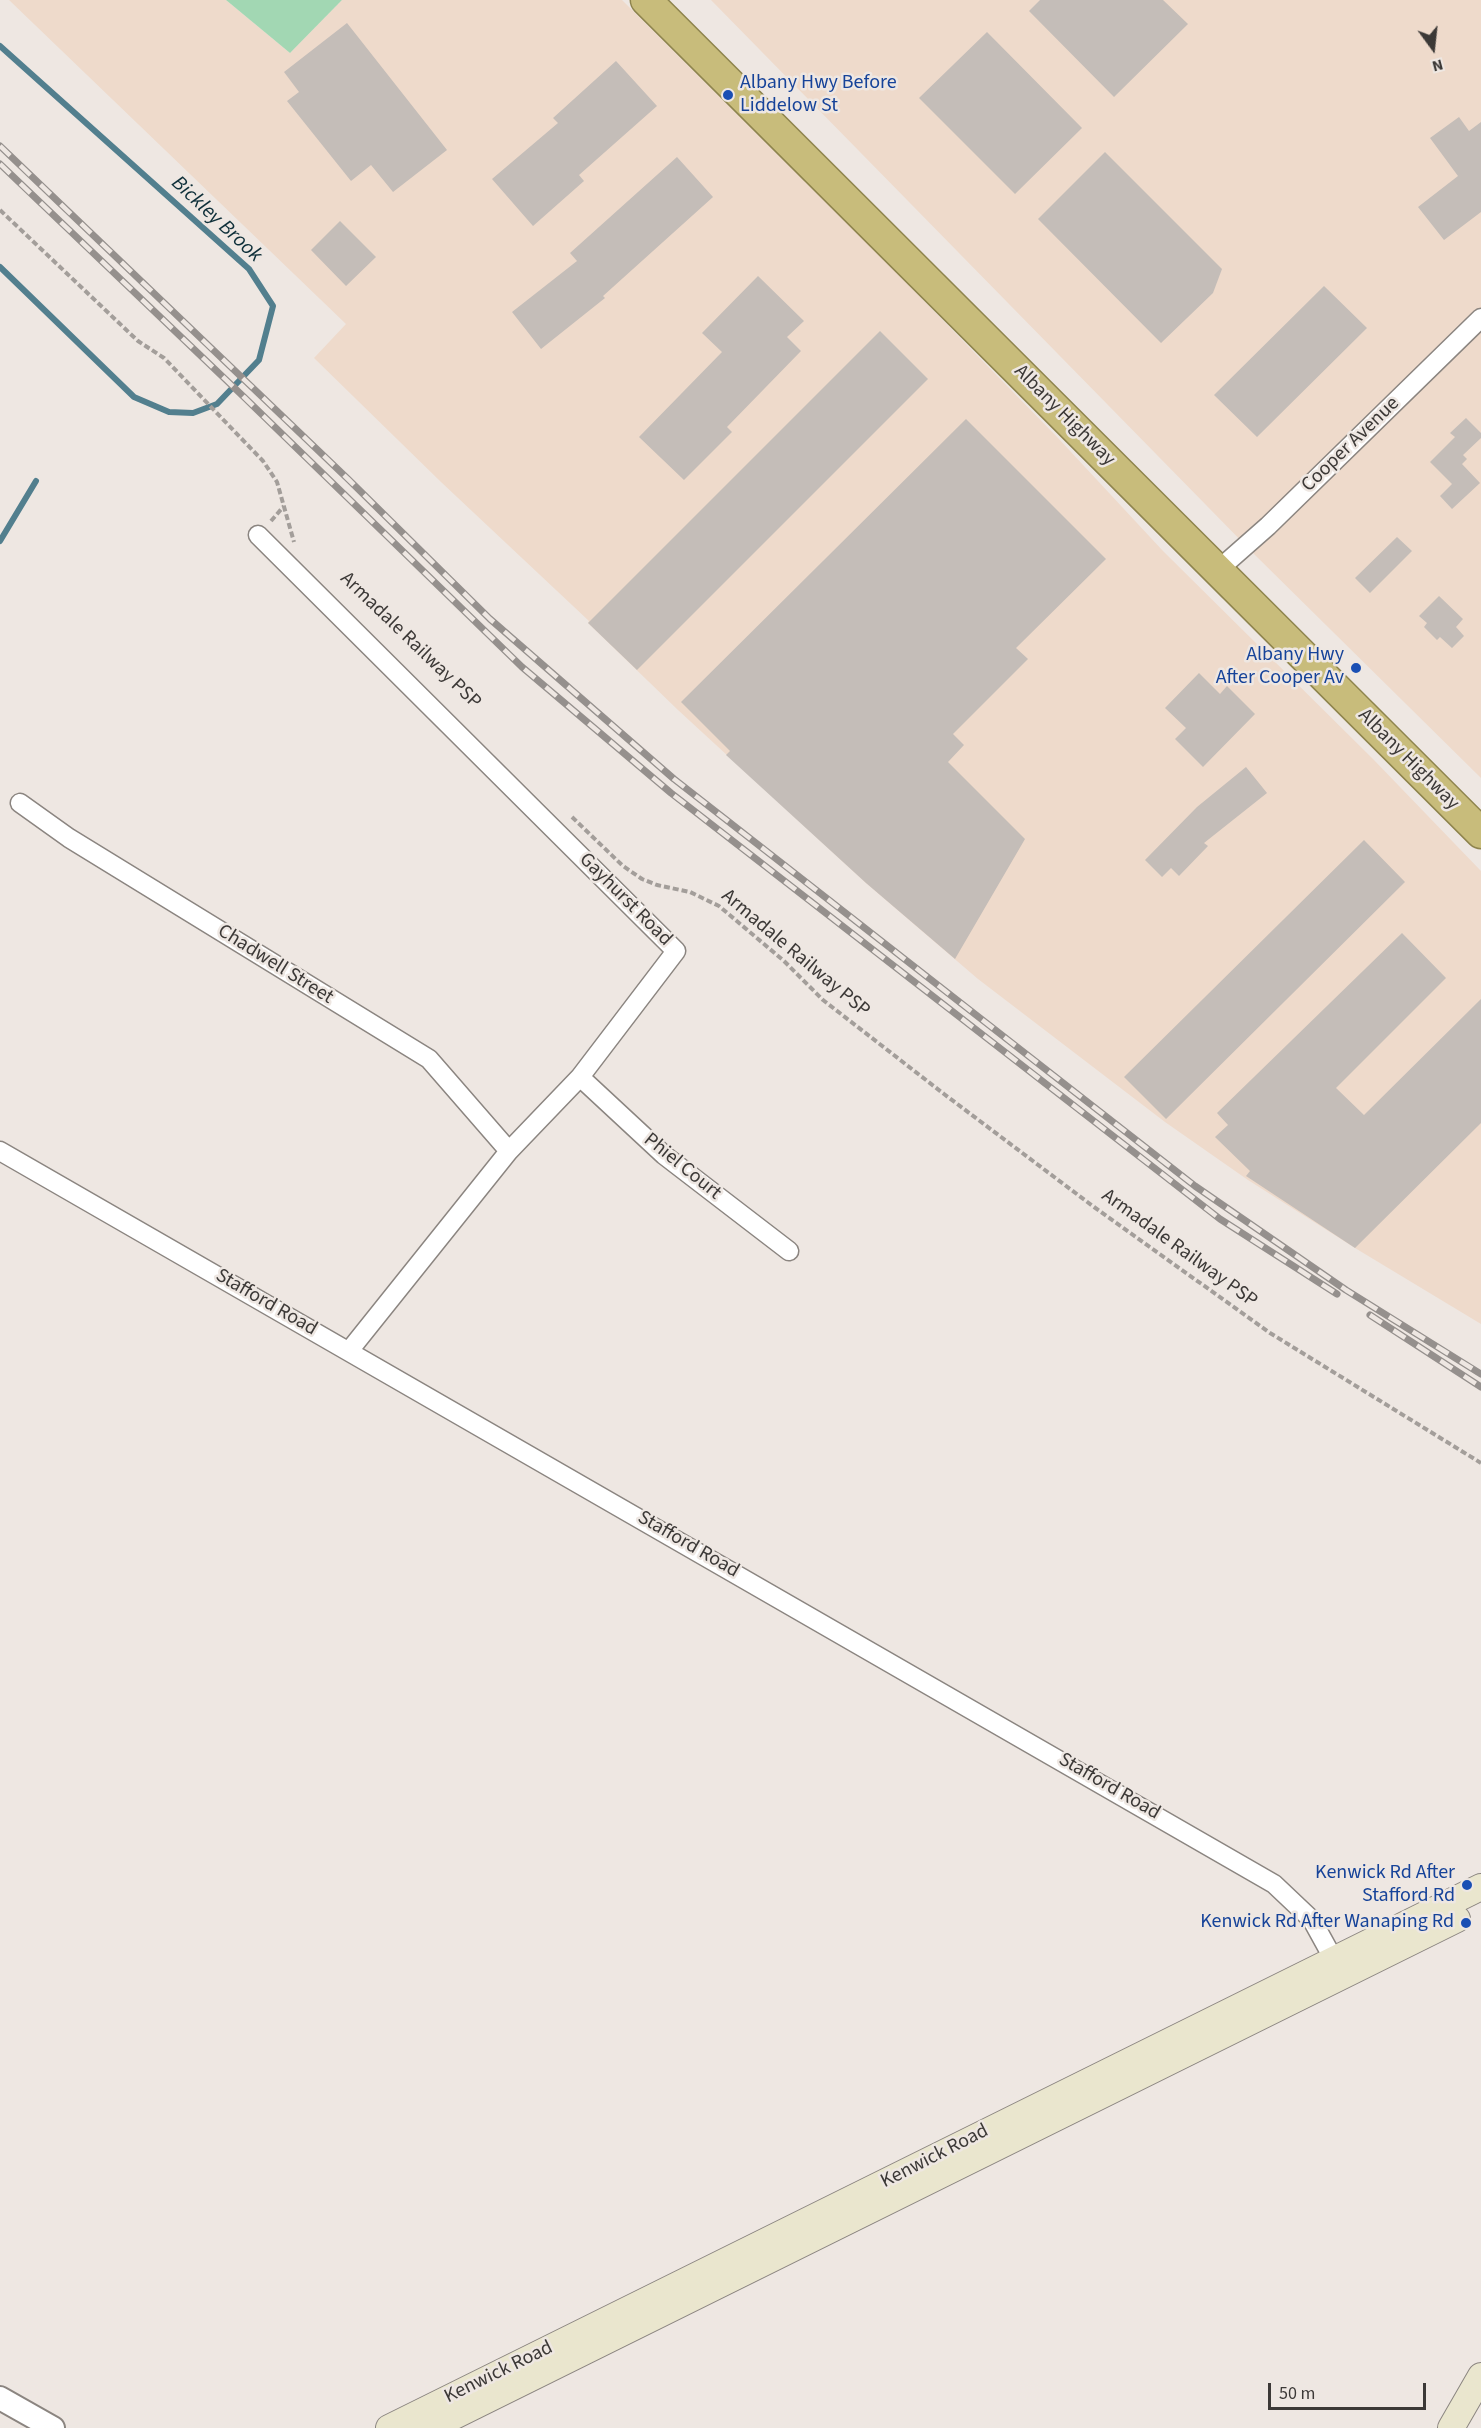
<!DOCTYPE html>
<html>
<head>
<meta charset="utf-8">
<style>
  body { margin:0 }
  #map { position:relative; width:1481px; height:2428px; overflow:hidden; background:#eee7e2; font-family:"Source Sans 3",sans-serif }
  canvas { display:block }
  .north { position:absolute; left:1403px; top:18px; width:60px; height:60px; -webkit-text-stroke:4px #eee7e2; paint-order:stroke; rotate:165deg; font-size:16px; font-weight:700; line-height:24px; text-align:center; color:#3c3937 }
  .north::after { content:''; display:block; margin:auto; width:21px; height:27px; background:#3c3937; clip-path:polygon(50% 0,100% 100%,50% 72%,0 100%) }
  .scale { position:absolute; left:1268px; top:2383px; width:158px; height:27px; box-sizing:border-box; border:3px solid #3c3937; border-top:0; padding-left:8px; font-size:18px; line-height:21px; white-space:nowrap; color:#3c3937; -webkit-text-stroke:4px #eee7e2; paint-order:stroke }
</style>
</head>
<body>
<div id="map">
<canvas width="1481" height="2428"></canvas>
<div class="north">N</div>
<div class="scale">50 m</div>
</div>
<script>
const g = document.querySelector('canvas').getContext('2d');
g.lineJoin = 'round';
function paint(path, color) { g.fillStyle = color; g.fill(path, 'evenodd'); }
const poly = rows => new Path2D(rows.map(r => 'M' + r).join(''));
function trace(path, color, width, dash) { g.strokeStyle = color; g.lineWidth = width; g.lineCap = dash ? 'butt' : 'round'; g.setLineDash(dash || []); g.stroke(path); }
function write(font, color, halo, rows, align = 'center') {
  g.font = font + ' "Source Sans 3",sans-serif'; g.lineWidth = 5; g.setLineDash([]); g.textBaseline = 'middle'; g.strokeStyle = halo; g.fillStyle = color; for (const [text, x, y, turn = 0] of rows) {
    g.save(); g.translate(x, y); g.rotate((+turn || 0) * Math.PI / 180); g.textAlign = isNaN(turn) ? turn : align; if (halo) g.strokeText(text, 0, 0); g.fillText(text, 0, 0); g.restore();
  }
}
paint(poly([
  [9,0,226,0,290,53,342,0,622,0,877,253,1058,438,1163,551,1373,759,1481,871,1481,1324,1355,1248,1248,1180,1165,1122,978,979,866,883,678,710,588,623,589,621,441,482,314,358,346,324],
  [711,0,1481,0,1481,778,1256,556]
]), '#eedacb');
paint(poly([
  [226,0,342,0,290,53]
]), '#a2d7b3');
trace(poly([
  [0,46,249,269,273,306,259,360,217,404,193,413,169,412,134,397,0,267],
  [0,541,36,481]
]), '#527f8e', 6);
paint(poly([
  [1040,0,1163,0,1188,24,1114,97,1029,11],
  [347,23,447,150,393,192,371,165,351,181,287,101,299,92,284,72],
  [987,32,1082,128,1015,194,919,98],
  [616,61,657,106,579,175,584,181,533,226,492,179,558,123,553,118],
  [1459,117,1469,131,1481,122,1481,212,1444,240,1418,207,1458,176,1430,138],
  [1105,152,1222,269,1213,293,1161,343,1038,219],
  [677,157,713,197,603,296,605,298,541,349,512,312,577,261,570,253],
  [340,221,376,257,346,286,311,250],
  [758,276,804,321,787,337,801,351,727,427,732,432,684,480,639,437,722,352,702,333],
  [1324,286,1367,328,1257,437,1214,395],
  [880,331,928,379,637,670,588,623],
  [1466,418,1481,433,1481,438,1463,455,1467,459,1462,464,1480,483,1452,509,1440,496,1452,484,1430,462,1455,437,1450,433],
  [966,419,1106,559,1016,648,1028,659,953,734,964,745,948,762,1025,839,955,959,866,883,726,755,730,751,681,702],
  [1397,537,1412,551,1370,593,1355,578],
  [1439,596,1463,619,1456,627,1464,636,1452,648,1440,637,1437,640,1424,627,1427,623,1419,616],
  [1199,673,1220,694,1227,686,1255,714,1203,767,1175,739,1186,728,1165,708],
  [1246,767,1267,793,1204,843,1208,846,1179,876,1171,868,1162,877,1145,860,1197,807],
  [1364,840,1405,882,1166,1119,1124,1077],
  [1402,933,1446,978,1336,1088,1364,1115,1481,999,1481,1123,1355,1248,1246,1176,1250,1171,1215,1137,1228,1125,1217,1113]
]), '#c4bdb8');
const minor = poly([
  [258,535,676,951,580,1077,509,1151,349,1351],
  [1218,570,1268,526,1481,318],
  [20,803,69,838,429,1059,509,1151],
  [580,1077,664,1155,789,1251],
  [0,1151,1274,1884,1312,1920,1339,1969]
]);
const tertiary = poly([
  [0,2398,53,2428]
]);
const secondary = poly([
  [389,2428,1481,1887],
  [430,2428,1457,1919],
  [1451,2428,1481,2376]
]);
const trunk = poly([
  [646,0,1481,833]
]);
trace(minor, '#8b8580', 21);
trace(tertiary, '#8b8580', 26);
trace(secondary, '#8b8580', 28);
trace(trunk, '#8e844e', 33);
trace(poly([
  [0,210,138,341,164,358,263,461,277,482,294,542],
  [271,521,284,506],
  [572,817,623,866,642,879,657,885,690,892,719,906,784,961,823,1000,944,1094,1094,1207,1270,1333,1481,1463]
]), '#a39e9a', 4, [6, 3]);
trace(minor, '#fff', 18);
trace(tertiary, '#fff', 22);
trace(secondary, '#eae6ce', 26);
trace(trunk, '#c8bc7b', 30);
const rail = poly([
  [0,146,348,479,490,619,674,779,1195,1186,1346,1290,1481,1374],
  [0,164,245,398,522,667,671,793,1220,1219,1337,1294],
  [1370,1315,1481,1387]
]);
trace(rail, '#95908d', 7);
trace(rail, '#eee7e2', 4.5, [14]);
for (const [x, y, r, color] of [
  [728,95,6,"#1a4fb4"],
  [1356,668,6,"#1a4fb4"],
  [1467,1885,6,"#1a4fb4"],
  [1466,1923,6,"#1a4fb4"]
]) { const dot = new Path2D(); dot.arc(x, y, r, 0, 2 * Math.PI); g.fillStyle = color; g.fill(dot); trace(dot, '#eee7e2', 2); }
write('20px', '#164399', '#eee7e2', [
  ["Albany Hwy Before",740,84,"left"],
  ["Liddelow St",740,107,"left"],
  ["Albany Hwy",1344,656],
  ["After Cooper Av",1344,679],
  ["Kenwick Rd After",1455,1874],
  ["Stafford Rd",1455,1897],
  ["Kenwick Rd After Wanaping Rd",1454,1923]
], 'right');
write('20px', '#3c3937', '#eee7e2', [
  ["Albany Highway",1064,416,45],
  ["Cooper Avenue",1351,445,-44],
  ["Armadale Railway PSP",410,641,44],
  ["Albany Highway",1408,760,45],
  ["Gayhurst Road",625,900,45],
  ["Armadale Railway PSP",795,954,40],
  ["Chadwell Street",275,965,32],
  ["Phiel Court",682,1167,39],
  ["Armadale Railway PSP",1179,1249,36],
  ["Stafford Road",266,1303,30],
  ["Stafford Road",688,1545,30],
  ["Stafford Road",1109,1787,30],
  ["Kenwick Road",935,2157,-27],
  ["Kenwick Road",499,2373,-26]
]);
write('italic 21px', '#0e2f39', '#eee7e2', [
  ["Bickley Brook",216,220,43]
]);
</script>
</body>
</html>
